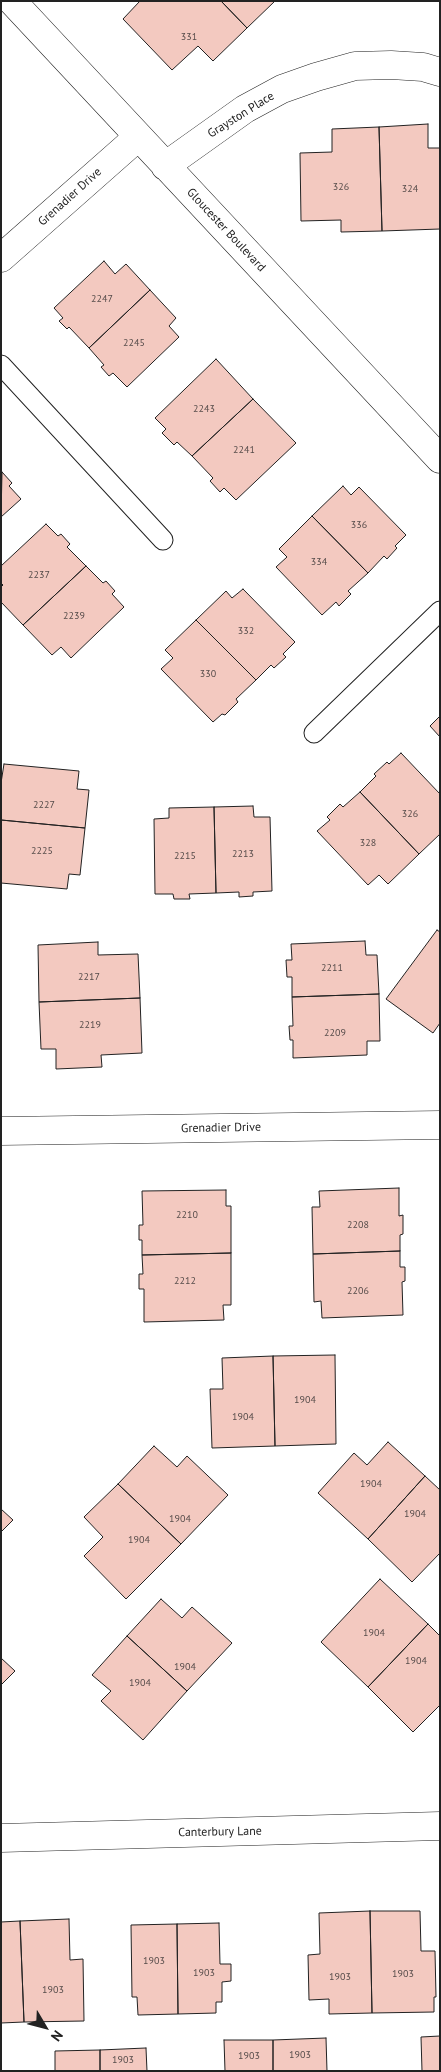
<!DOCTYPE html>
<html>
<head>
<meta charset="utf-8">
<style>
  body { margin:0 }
  #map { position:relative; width:441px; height:2072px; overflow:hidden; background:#fff; font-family:"PT Sans",sans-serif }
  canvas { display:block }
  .frame { position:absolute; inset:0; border:2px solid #222; pointer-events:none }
  .north { position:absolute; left:20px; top:2002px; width:50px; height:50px; -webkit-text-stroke:4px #fff; paint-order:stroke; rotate:127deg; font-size:14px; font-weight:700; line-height:20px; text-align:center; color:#222 }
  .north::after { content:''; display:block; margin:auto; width:18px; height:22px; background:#222; clip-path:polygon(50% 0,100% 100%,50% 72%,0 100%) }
</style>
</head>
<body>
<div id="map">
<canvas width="441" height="2072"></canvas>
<div class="frame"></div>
<div class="north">N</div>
</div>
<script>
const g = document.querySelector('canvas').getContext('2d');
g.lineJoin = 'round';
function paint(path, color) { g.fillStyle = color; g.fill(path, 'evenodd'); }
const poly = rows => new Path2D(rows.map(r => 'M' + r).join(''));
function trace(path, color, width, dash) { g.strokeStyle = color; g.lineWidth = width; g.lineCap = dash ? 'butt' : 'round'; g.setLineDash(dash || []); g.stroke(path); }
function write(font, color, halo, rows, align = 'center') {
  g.font = font + ' "PT Sans",sans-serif'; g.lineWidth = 4; g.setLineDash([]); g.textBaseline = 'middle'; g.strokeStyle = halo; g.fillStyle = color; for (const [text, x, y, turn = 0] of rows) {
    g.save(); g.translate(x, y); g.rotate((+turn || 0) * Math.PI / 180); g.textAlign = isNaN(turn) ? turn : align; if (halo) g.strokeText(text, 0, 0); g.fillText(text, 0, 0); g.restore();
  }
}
const building = poly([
  [140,1,221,1,247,28,213,61,198,46,172,70,123,19,140,1],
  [221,1,275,1,247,28,221,1],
  [428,124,428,148,440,148,440,229,382,231,379,127,428,124],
  [379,127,382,231,341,232,341,220,301,221,300,153,332,152,332,129,379,127],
  [104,261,115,274,126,264,150,290,89,348,69,327,67,329,59,321,63,318,54,308,104,261],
  [150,290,176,318,169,326,179,337,127,387,113,373,109,376,101,367,104,365,89,348,150,290],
  [216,359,253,399,192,456,177,442,174,445,162,433,166,429,155,418,216,359],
  [253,399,296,443,236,500,224,488,220,492,210,481,213,478,192,456,253,399],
  [2,472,12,483,9,486,21,499,1,517,2,472],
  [343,486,351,495,359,487,406,535,395,546,397,548,387,559,384,556,368,573,312,516,343,486],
  [312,516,368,573,348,591,351,594,339,606,336,602,322,615,276,567,287,557,279,549,312,516],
  [46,524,58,536,61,534,70,544,67,547,86,566,23,625,1,602,1,587,3,585,1,583,1,566,46,524],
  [86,566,103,583,106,581,115,591,112,594,124,607,71,658,61,647,52,655,23,625,86,566],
  [243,589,295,642,283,654,286,657,274,668,271,665,256,680,196,620,226,591,232,598,243,589],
  [196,620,256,680,236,699,238,702,225,715,222,714,213,722,161,669,173,658,165,650,196,620],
  [440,716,440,737,430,726,440,716],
  [401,753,440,794,440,834,419,854,360,792,376,776,374,774,387,762,389,764,401,753],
  [4,764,79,771,77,789,89,790,85,828,1,820,1,783,4,764],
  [360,792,419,854,388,884,379,875,368,885,317,831,330,820,327,817,340,804,343,807,360,792],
  [253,806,254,817,270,817,272,891,253,892,253,896,239,897,239,892,216,893,214,807,253,806],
  [214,807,216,893,189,894,190,899,174,899,173,894,155,894,154,819,169,818,169,808,214,807],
  [1,820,85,828,80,875,69,874,67,889,1,883,1,820],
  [437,930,440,932,440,1023,433,1033,386,999,437,930],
  [365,941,366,955,377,955,379,994,292,997,292,977,287,977,286,960,292,960,291,944,365,941],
  [98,942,98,955,138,954,140,998,39,1002,38,945,98,942],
  [379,994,380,1041,367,1041,367,1055,293,1058,293,1040,290,1040,289,1026,293,1026,292,997,379,994],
  [140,998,142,1053,101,1055,102,1067,56,1069,56,1049,41,1049,39,1002,140,998],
  [399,1188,399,1216,403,1215,403,1234,400,1235,400,1251,313,1254,312,1207,320,1207,319,1191,399,1188],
  [226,1190,226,1206,231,1206,231,1253,142,1255,142,1240,139,1240,139,1225,143,1225,142,1191,226,1190],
  [400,1251,400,1267,405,1267,405,1281,402,1282,403,1315,322,1318,321,1301,314,1302,313,1254,400,1251],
  [231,1253,231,1305,223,1305,224,1320,144,1322,144,1289,139,1289,139,1274,143,1274,142,1255,231,1253],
  [335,1355,336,1444,275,1446,273,1356,335,1355],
  [273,1356,275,1446,212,1448,210,1389,223,1389,222,1358,273,1356],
  [388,1442,425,1476,368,1539,318,1493,354,1453,367,1465,388,1442],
  [154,1446,177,1467,187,1456,228,1495,181,1544,118,1484,154,1446],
  [425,1476,440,1490,440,1553,412,1582,368,1539,425,1476],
  [118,1484,181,1544,126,1599,84,1556,103,1537,84,1517,118,1484],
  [1,1509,13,1520,1,1532,1,1509],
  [380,1579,428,1624,368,1687,321,1642,380,1579],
  [161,1599,182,1618,192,1607,232,1643,187,1691,127,1636,161,1599],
  [428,1624,440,1636,440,1705,413,1732,368,1687,428,1624],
  [127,1636,187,1691,143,1740,101,1701,111,1691,92,1675,127,1636],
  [1,1658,15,1671,1,1685,1,1658],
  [370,1911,420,1911,421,1951,435,1951,436,1997,434,1997,434,2012,372,2013,370,1911],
  [370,1911,372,2013,329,2014,329,1999,309,2000,308,1955,320,1954,319,1913,370,1911],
  [69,1919,70,1960,83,1959,84,2021,24,2022,20,1921,69,1919],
  [20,1921,24,2022,1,2023,1,1922,20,1921],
  [219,1923,220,1964,231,1964,231,1981,222,1982,222,2002,216,2002,216,2013,178,2014,177,1924,219,1923],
  [177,1924,178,2014,138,2015,137,1997,132,1997,131,1925,177,1924],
  [440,2036,440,2071,422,2071,421,2037,440,2036],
  [326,2038,327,2071,273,2071,273,2040,326,2038],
  [224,2040,273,2040,273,2071,225,2071,224,2040],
  [146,2048,147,2071,100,2071,100,2050,146,2048],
  [100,2050,100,2071,55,2071,55,2051,100,2050]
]);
paint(building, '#f3c9c0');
trace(building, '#222', 1);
const service = poly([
  [1,365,163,540],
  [314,733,440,611]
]);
const minor = poly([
  [12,1,440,459],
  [165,166,245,109,282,89,316,77,355,66,391,65,423,67,440,72],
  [1,258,138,137],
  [1,1131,440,1125],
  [1,1838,440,1826]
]);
trace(service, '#222', 21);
trace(minor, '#222', 29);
trace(service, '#fff', 19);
trace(minor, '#fff', 28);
write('10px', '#564c4a', null, [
  ["331",189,37],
  ["326",341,187],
  ["324",410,189],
  ["2247",102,299],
  ["2245",134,343],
  ["2243",204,409],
  ["2241",244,450],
  ["336",359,525],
  ["334",319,562],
  ["2237",39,575],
  ["2239",74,616],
  ["332",246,631],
  ["330",208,674],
  ["2227",44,805],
  ["326",410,814],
  ["328",368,843],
  ["2225",42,851],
  ["2213",243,854],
  ["2215",185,856],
  ["2211",332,968],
  ["2217",89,977],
  ["2219",90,1025],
  ["2209",335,1033],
  ["2210",187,1215],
  ["2208",358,1225],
  ["2212",185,1281],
  ["2206",358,1291],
  ["1904",305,1400],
  ["1904",243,1417],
  ["1904",371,1484],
  ["1904",415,1514],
  ["1904",180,1519],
  ["1904",139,1540],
  ["1904",374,1633],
  ["1904",416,1661],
  ["1904",185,1667],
  ["1904",140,1683],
  ["1903",154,1961],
  ["1903",204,1973],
  ["1903",403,1974],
  ["1903",340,1977],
  ["1903",53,1990],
  ["1903",300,2055],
  ["1903",249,2056],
  ["1903",123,2060]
]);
write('12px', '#222', '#fff', [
  ["Grayston Place",241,115,-32],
  ["Grenadier Drive",70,197,-42],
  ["Gloucester Boulevard",226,230,47],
  ["Grenadier Drive",221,1128,-1],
  ["Canterbury Lane",220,1832,-1]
]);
</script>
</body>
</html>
